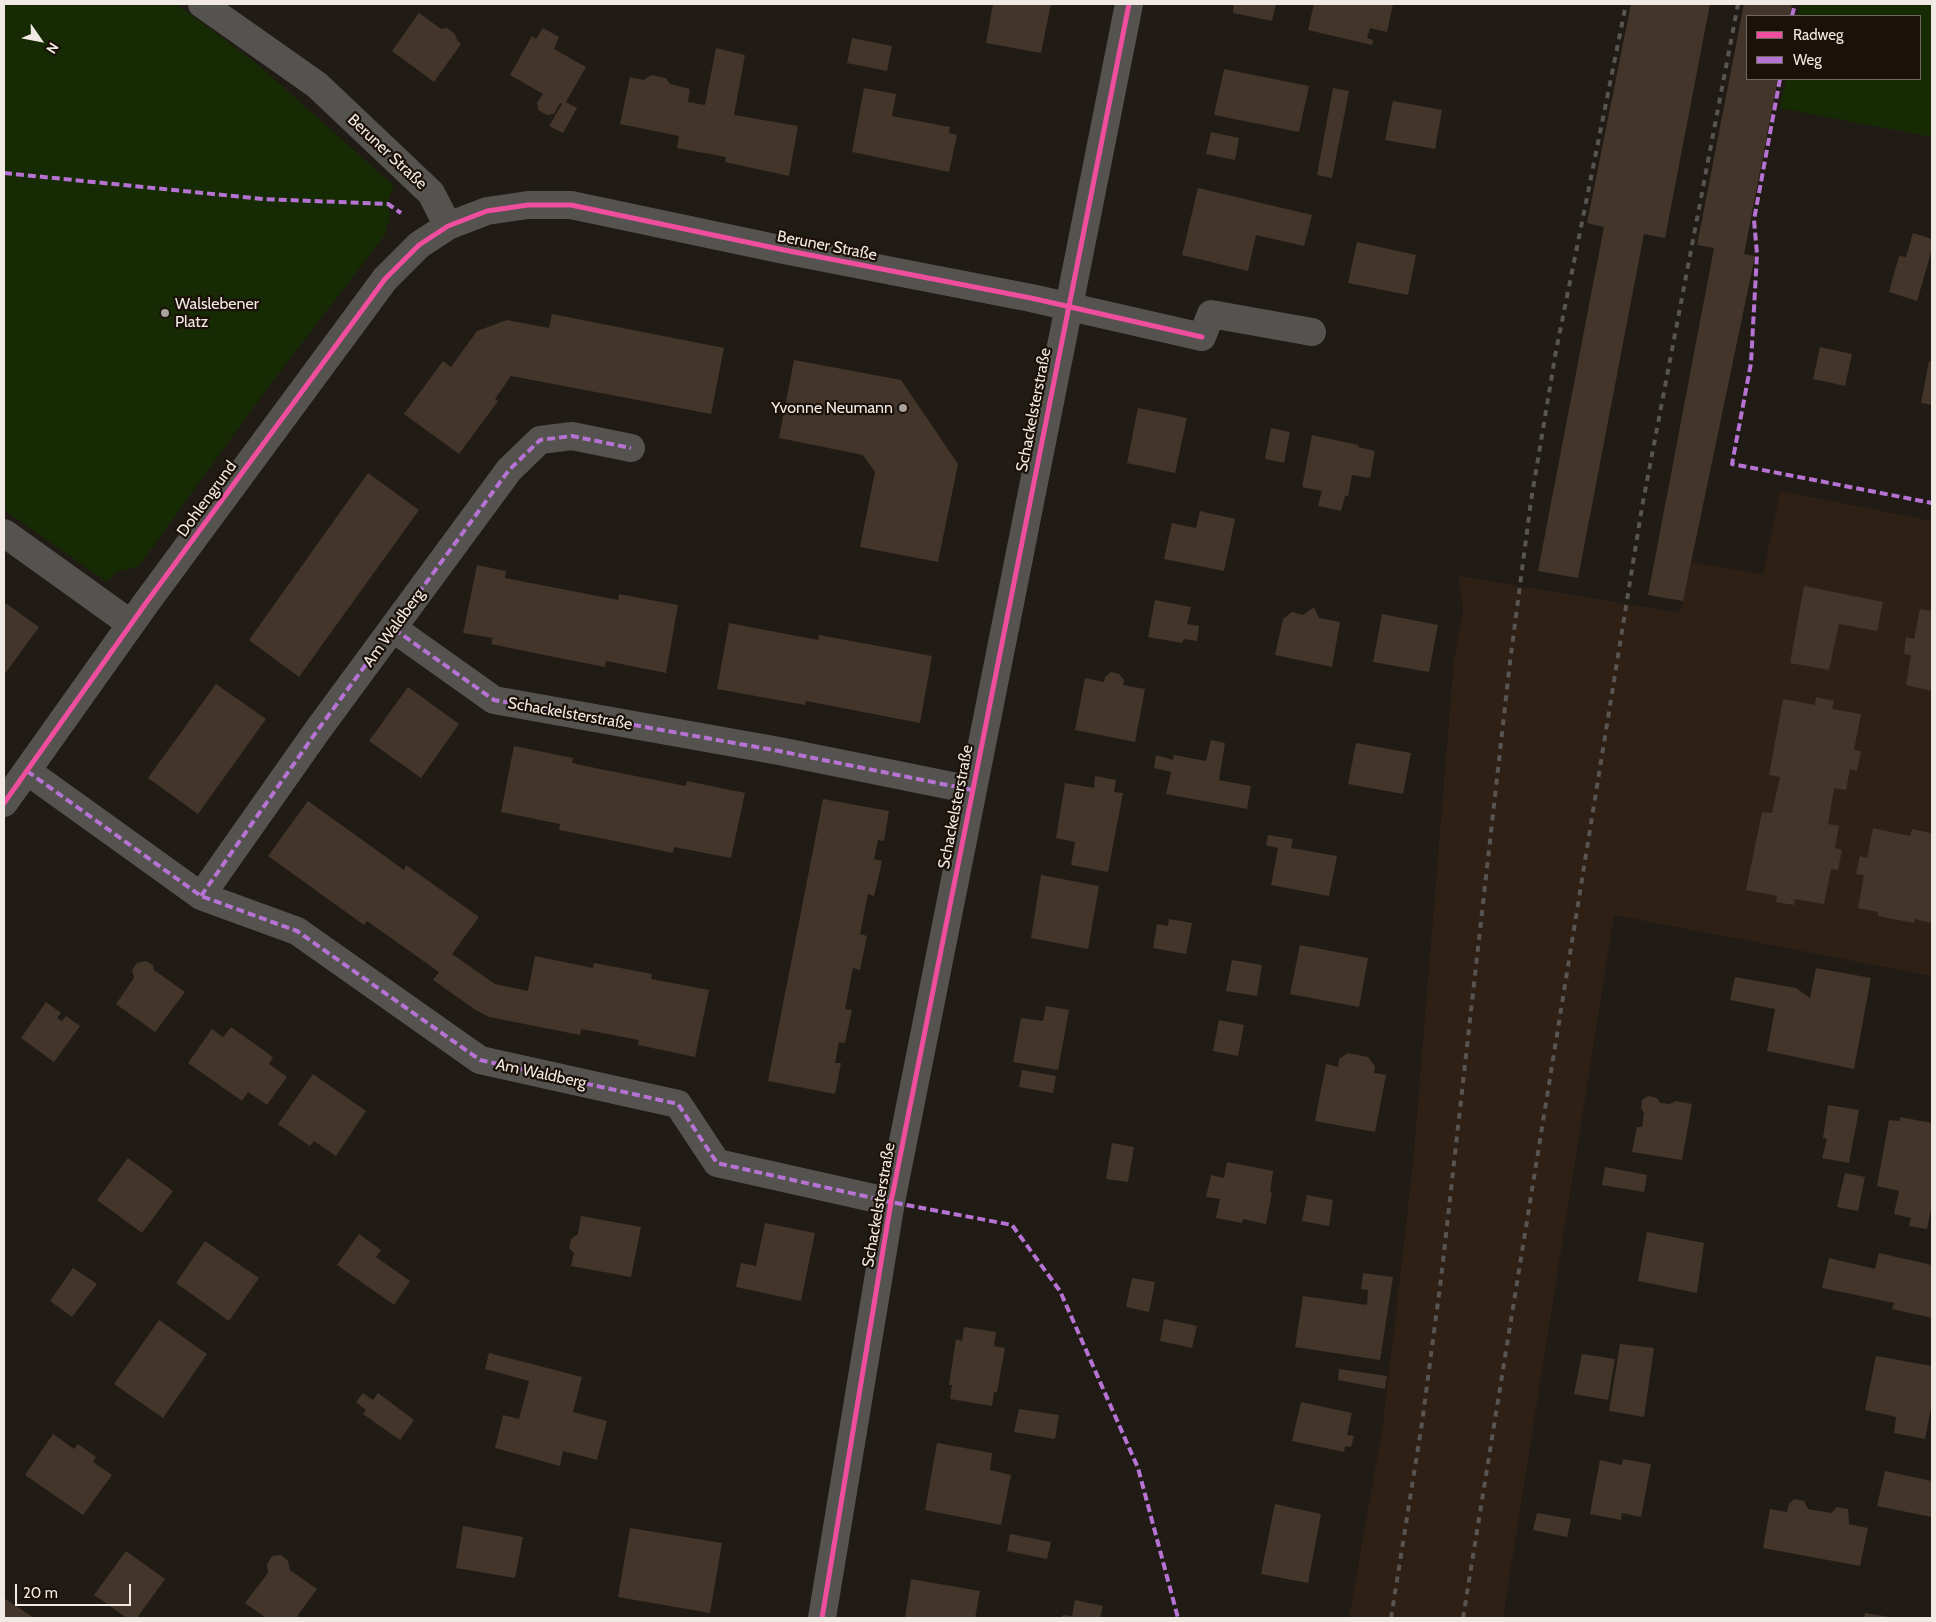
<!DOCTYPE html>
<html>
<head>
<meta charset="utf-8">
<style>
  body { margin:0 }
  #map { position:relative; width:1936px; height:1622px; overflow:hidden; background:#211b16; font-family:Cabin,sans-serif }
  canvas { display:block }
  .frame { position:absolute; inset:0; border:5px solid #f1e9e4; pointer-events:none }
  .legend { position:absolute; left:1746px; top:15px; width:175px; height:65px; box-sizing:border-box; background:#1b1109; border:1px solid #716761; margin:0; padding:6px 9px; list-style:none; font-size:15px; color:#f1e9e4 }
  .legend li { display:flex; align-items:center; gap:10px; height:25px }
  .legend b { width:25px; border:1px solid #716761 }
  .north { position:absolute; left:15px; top:15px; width:50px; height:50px; -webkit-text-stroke:4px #1b1109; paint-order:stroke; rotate:123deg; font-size:14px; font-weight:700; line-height:20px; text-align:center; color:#f1e9e4 }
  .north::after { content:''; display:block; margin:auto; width:18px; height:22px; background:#f1e9e4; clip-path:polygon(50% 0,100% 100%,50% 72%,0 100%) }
  .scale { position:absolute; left:15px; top:1584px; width:116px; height:22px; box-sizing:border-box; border:2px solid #f1e9e4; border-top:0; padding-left:6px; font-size:15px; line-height:18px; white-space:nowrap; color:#f1e9e4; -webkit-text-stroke:4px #1b1109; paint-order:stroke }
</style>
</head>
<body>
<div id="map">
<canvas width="1936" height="1622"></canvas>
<div class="frame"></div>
<ul class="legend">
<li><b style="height:6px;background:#ef4d9e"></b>Radweg</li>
<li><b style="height:6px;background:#b673d3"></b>Weg</li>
</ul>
<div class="north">N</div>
<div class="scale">20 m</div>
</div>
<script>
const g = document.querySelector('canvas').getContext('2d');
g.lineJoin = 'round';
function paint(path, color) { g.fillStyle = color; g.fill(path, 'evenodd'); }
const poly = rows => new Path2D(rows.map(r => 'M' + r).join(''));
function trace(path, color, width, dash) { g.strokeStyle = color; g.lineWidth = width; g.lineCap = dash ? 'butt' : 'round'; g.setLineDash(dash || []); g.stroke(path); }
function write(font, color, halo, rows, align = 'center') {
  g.font = font + ' Cabin,sans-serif'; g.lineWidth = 4.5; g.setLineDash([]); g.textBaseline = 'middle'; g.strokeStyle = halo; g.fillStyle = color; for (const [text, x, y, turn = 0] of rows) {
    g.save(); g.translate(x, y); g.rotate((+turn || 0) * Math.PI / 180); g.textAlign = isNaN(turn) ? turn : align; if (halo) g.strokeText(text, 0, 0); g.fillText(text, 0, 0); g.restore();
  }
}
paint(poly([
  [1780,491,1932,521,1932,976,1614,915,1503,1618,1349,1618,1383,1424,1413,1164,1454,660,1463,610,1459,576,1680,613,1692,562,1763,574]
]), '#2f2015');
paint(poly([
  [4,4,176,4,255,62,394,186,388,200,390,217,385,235,266,390,139,566,116,572,107,582,4,510],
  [1800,4,1932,4,1932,137,1780,108,1786,79,1920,79,1920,16,1798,16]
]), '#162b03');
paint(poly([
  [993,4,1051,4,1041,53,986,43],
  [1234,4,1276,4,1272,21,1233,13],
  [1314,4,1393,4,1387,32,1370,28,1367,38,1373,40,1372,45,1308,30],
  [1631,4,1710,4,1665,238,1644,234,1578,578,1538,571,1604,227,1587,223],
  [1744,4,1792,4,1790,16,1747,16,1747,79,1778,79,1744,254,1755,256,1683,601,1648,595,1714,248,1697,245],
  [419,13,441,29,447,28,455,34,457,40,461,44,434,82,392,51],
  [543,28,559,37,554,49,586,67,566,102,577,108,563,133,549,126,562,104,560,103,554,114,547,115,538,110,537,103,543,94,510,75,532,36,536,39],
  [852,38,892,46,887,71,847,63],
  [716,48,745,55,734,115,798,126,789,176,725,162,726,157,677,148,679,136,620,124,630,77,644,80,651,75,666,78,670,84,690,89,688,102,705,105],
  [1224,69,1309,86,1299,132,1214,115],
  [864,88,896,94,892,116,950,127,949,133,957,135,949,172,852,152],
  [1333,88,1349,91,1332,178,1317,175],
  [1393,101,1442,110,1435,149,1385,140],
  [1211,132,1239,138,1235,160,1206,154],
  [1198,188,1312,215,1304,246,1256,235,1248,271,1182,255],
  [1913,233,1932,239,1932,249,1917,301,1889,292,1899,256,1906,257],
  [1357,242,1416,255,1408,295,1348,283],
  [552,314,724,348,711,414,511,376,495,399,498,401,459,454,404,414,443,361,451,367,477,331,507,320,549,328],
  [1820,347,1852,354,1845,386,1813,379],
  [794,360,901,380,958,464,938,562,860,547,875,472,863,455,779,438],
  [1929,361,1932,362,1932,405,1921,403],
  [1138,408,1187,418,1175,473,1127,463],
  [1271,428,1290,432,1284,463,1265,459],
  [1312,435,1358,445,1358,447,1375,451,1370,478,1352,475,1348,496,1345,496,1341,511,1318,506,1322,491,1302,487],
  [368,473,419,510,299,677,249,640],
  [1200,511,1235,519,1224,571,1164,559,1172,523,1196,528],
  [477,565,506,571,505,578,618,600,619,594,678,605,666,673,606,661,605,667,549,656,491,644,493,638,463,633],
  [1804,586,1883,602,1877,631,1839,624,1829,670,1790,663],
  [1155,600,1191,607,1187,624,1199,626,1197,641,1184,639,1182,643,1148,637],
  [4,602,39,627,4,675],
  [1314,607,1319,618,1340,622,1332,667,1275,655,1283,619,1292,612,1303,615],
  [1920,609,1932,611,1932,691,1906,685,1911,655,1904,654,1906,637,1914,639],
  [1382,614,1438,625,1429,672,1373,662],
  [729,623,818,640,819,635,932,656,920,723,806,701,805,705,717,689],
  [1111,672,1119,674,1124,680,1123,685,1145,689,1135,742,1075,730,1085,678,1104,682,1105,677],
  [216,684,266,719,198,814,148,778],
  [408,687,459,724,421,778,369,741],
  [1816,697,1834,701,1832,709,1861,714,1854,750,1861,751,1857,771,1850,769,1846,790,1834,788,1828,824,1839,826,1835,848,1842,850,1838,870,1831,869,1824,904,1795,899,1794,905,1776,902,1777,896,1746,890,1762,812,1772,813,1780,777,1769,775,1783,699,1815,705],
  [1211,740,1225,743,1219,780,1251,786,1247,809,1166,794,1171,772,1154,768,1156,755,1173,760,1174,755,1206,761],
  [1356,743,1411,753,1403,794,1348,784],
  [514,746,573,758,572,763,600,769,686,786,687,781,745,793,731,858,674,847,673,853,615,841,559,830,560,824,501,812],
  [1095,776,1116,780,1114,792,1123,793,1108,872,1071,865,1075,842,1056,838,1065,783,1094,788],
  [823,799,889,811,884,841,878,840,874,859,882,861,874,896,868,894,860,934,867,936,860,970,853,968,845,1009,852,1010,845,1043,839,1042,835,1063,841,1063,835,1094,768,1081],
  [308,801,404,870,406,865,479,917,452,954,495,984,528,991,535,956,593,968,594,963,652,974,651,979,709,990,695,1057,638,1045,639,1040,581,1029,580,1035,489,1017,474,1009,433,980,439,972,367,921,364,925,268,856],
  [1873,828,1910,836,1912,829,1931,833,1932,923,1914,919,1914,923,1878,916,1878,912,1858,908,1864,875,1856,874,1860,856,1867,858],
  [1268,835,1293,839,1291,848,1337,856,1329,896,1271,885,1278,848,1266,845],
  [1041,875,1099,886,1088,949,1031,938],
  [1169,919,1192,923,1186,954,1153,948,1157,924,1168,926],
  [1300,945,1368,958,1359,1007,1290,994],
  [1232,960,1262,965,1257,996,1226,991],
  [146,961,153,965,154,970,185,992,155,1032,116,1004,134,978,132,970,137,963],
  [1816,968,1871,978,1854,1069,1767,1051,1775,1009,1730,1000,1735,977,1796,988,1810,998],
  [46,1002,61,1013,57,1018,62,1021,66,1016,80,1026,54,1062,21,1038],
  [1046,1006,1069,1010,1058,1070,1013,1062,1021,1018,1043,1021],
  [1219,1020,1244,1025,1238,1056,1213,1051],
  [231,1027,273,1057,269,1064,287,1077,267,1105,248,1092,242,1101,188,1063,212,1029,223,1037],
  [1348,1053,1368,1057,1375,1066,1374,1073,1386,1075,1375,1132,1315,1121,1326,1064,1338,1067,1339,1059],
  [1022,1070,1056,1076,1053,1093,1019,1087],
  [313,1074,366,1111,336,1156,314,1141,310,1146,278,1124],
  [1648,1096,1657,1098,1660,1103,1669,1104,1676,1101,1692,1104,1682,1160,1632,1152,1637,1127,1642,1127,1644,1113,1641,1108,1642,1100],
  [1828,1105,1859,1110,1849,1163,1822,1158,1827,1139,1823,1138],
  [1900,1117,1932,1123,1932,1205,1927,1229,1909,1226,1911,1218,1894,1214,1899,1191,1877,1186,1889,1120,1900,1121],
  [1112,1143,1134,1147,1128,1182,1106,1179],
  [128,1158,173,1191,142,1233,97,1200],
  [1227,1162,1273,1171,1270,1192,1272,1193,1266,1224,1243,1219,1242,1223,1216,1218,1220,1199,1206,1197,1211,1175,1224,1178],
  [1605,1167,1647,1175,1644,1192,1602,1185],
  [1845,1173,1865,1177,1858,1211,1837,1207],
  [1307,1195,1333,1200,1329,1226,1302,1221],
  [581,1216,641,1227,631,1277,571,1266,574,1253,569,1248,571,1239,578,1234],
  [765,1223,815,1233,801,1301,736,1287,741,1263,756,1266],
  [1647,1232,1704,1243,1697,1293,1638,1281],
  [359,1234,381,1250,376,1257,410,1281,394,1305,337,1265],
  [205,1241,259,1278,229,1321,176,1283],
  [1879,1253,1932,1265,1932,1318,1892,1309,1894,1303,1822,1288,1829,1258,1875,1269],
  [73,1268,97,1284,72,1317,50,1301],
  [1363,1273,1393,1277,1380,1360,1295,1347,1303,1296,1367,1305,1368,1290,1361,1289],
  [1132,1278,1155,1282,1149,1312,1126,1307],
  [1164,1319,1197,1326,1192,1348,1160,1341],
  [159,1320,207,1354,163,1418,114,1384],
  [964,1327,996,1332,994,1346,1005,1348,997,1392,994,1392,992,1406,950,1399,952,1385,949,1385,956,1339,962,1341],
  [1620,1344,1654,1348,1644,1417,1609,1411],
  [489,1353,582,1377,573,1412,607,1421,597,1460,563,1451,560,1466,495,1448,503,1415,519,1419,529,1381,485,1369],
  [1582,1354,1615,1359,1608,1400,1574,1394],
  [1876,1356,1932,1366,1932,1403,1925,1439,1894,1433,1896,1417,1865,1410],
  [1339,1369,1387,1376,1385,1389,1338,1380],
  [363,1393,373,1400,378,1393,414,1420,400,1440,363,1414,366,1410,356,1402],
  [1301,1402,1352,1413,1347,1435,1354,1436,1351,1447,1345,1446,1344,1452,1292,1441],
  [1019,1409,1059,1415,1055,1439,1014,1432],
  [53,1434,74,1449,78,1444,96,1457,93,1462,112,1475,83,1515,25,1475],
  [937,1443,992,1453,990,1470,1011,1475,1001,1525,925,1510],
  [1623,1459,1651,1464,1641,1517,1622,1513,1621,1520,1590,1514,1600,1460,1622,1465],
  [1885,1471,1932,1481,1932,1517,1877,1506],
  [1794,1499,1804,1501,1808,1509,1831,1513,1837,1507,1848,1509,1849,1524,1868,1528,1860,1566,1763,1548,1770,1509,1787,1512,1789,1504],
  [1275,1504,1321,1514,1308,1583,1261,1574],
  [1537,1513,1571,1519,1567,1537,1533,1530],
  [463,1526,523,1537,515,1578,456,1568],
  [630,1528,722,1543,710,1613,618,1597],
  [1010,1534,1051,1542,1047,1559,1007,1551],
  [126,1551,165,1579,137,1618,127,1618,94,1595],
  [281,1555,288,1561,290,1570,317,1589,296,1618,266,1618,245,1603,268,1573,267,1564,272,1556],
  [911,1579,980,1591,975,1618,905,1618],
  [4,1598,34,1618,4,1618],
  [1075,1600,1103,1606,1100,1618,1062,1618,1063,1615,1072,1616],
  [1865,1613,1890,1617,1890,1618,1864,1618]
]), '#433529');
trace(poly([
  [202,4,317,85,431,193,448,226],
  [4,533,131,624],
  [394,629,494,700,779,751,972,790],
  [27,771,201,896,297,931,480,1060,678,1104,717,1163,891,1202],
  [4,803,146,603,385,279,419,245,448,226,487,211,528,205,571,205,784,250,1031,298,1202,337,1211,314,1312,332],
  [201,896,317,731,509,470,540,440,572,436,631,448],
  [822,1618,891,1202,1129,4]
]), '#555350', 28);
trace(poly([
  [1391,1618,1422,1423,1441,1279,1510,662,1531,501,1556,351,1626,4],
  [1463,1618,1642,507,1738,4]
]), '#575452', 4, [6, 6]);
trace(poly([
  [1792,16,1795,4],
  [1780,79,1754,220,1757,254,1751,363,1732,464,1932,503],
  [4,173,263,199,388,204,401,213],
  [394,629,494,700,779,751,972,790],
  [27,771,201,896,297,931,480,1060,678,1104,717,1163,891,1202,1012,1225,1060,1291,1138,1468,1178,1618],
  [201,896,317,731,509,470,540,440,572,436,631,448]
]), '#b673d3', 4, [8, 4]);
trace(poly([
  [4,803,146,603,385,279,419,245,448,226,487,211,528,205,571,205,784,250,1031,298,1202,337],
  [822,1618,891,1202,1129,4]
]), '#ef4d9e', 5);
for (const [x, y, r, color] of [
  [165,313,5,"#a8a19c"],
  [903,408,5,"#a8a19c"]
]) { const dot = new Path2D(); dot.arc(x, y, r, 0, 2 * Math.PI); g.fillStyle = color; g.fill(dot); trace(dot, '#1b1109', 2); }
write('16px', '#f1e9e4', '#1b1109', [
  ["Beruner Straße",387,152,43],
  ["Beruner Straße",827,246,11],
  ["Schackelsterstraße",1034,410,-79],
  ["Dohlengrund",207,499,-54],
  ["Am Waldberg",394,628,-54],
  ["Schackelsterstraße",570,714,10],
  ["Schackelsterstraße",956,807,-79],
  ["Am Waldberg",541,1074,12],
  ["Schackelsterstraße",879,1205,-80]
]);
write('16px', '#f1e9e4', '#1b1109', [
  ["Walslebener",175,304],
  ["Platz",175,322],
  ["Yvonne Neumann",893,408,"right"]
], 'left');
</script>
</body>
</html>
